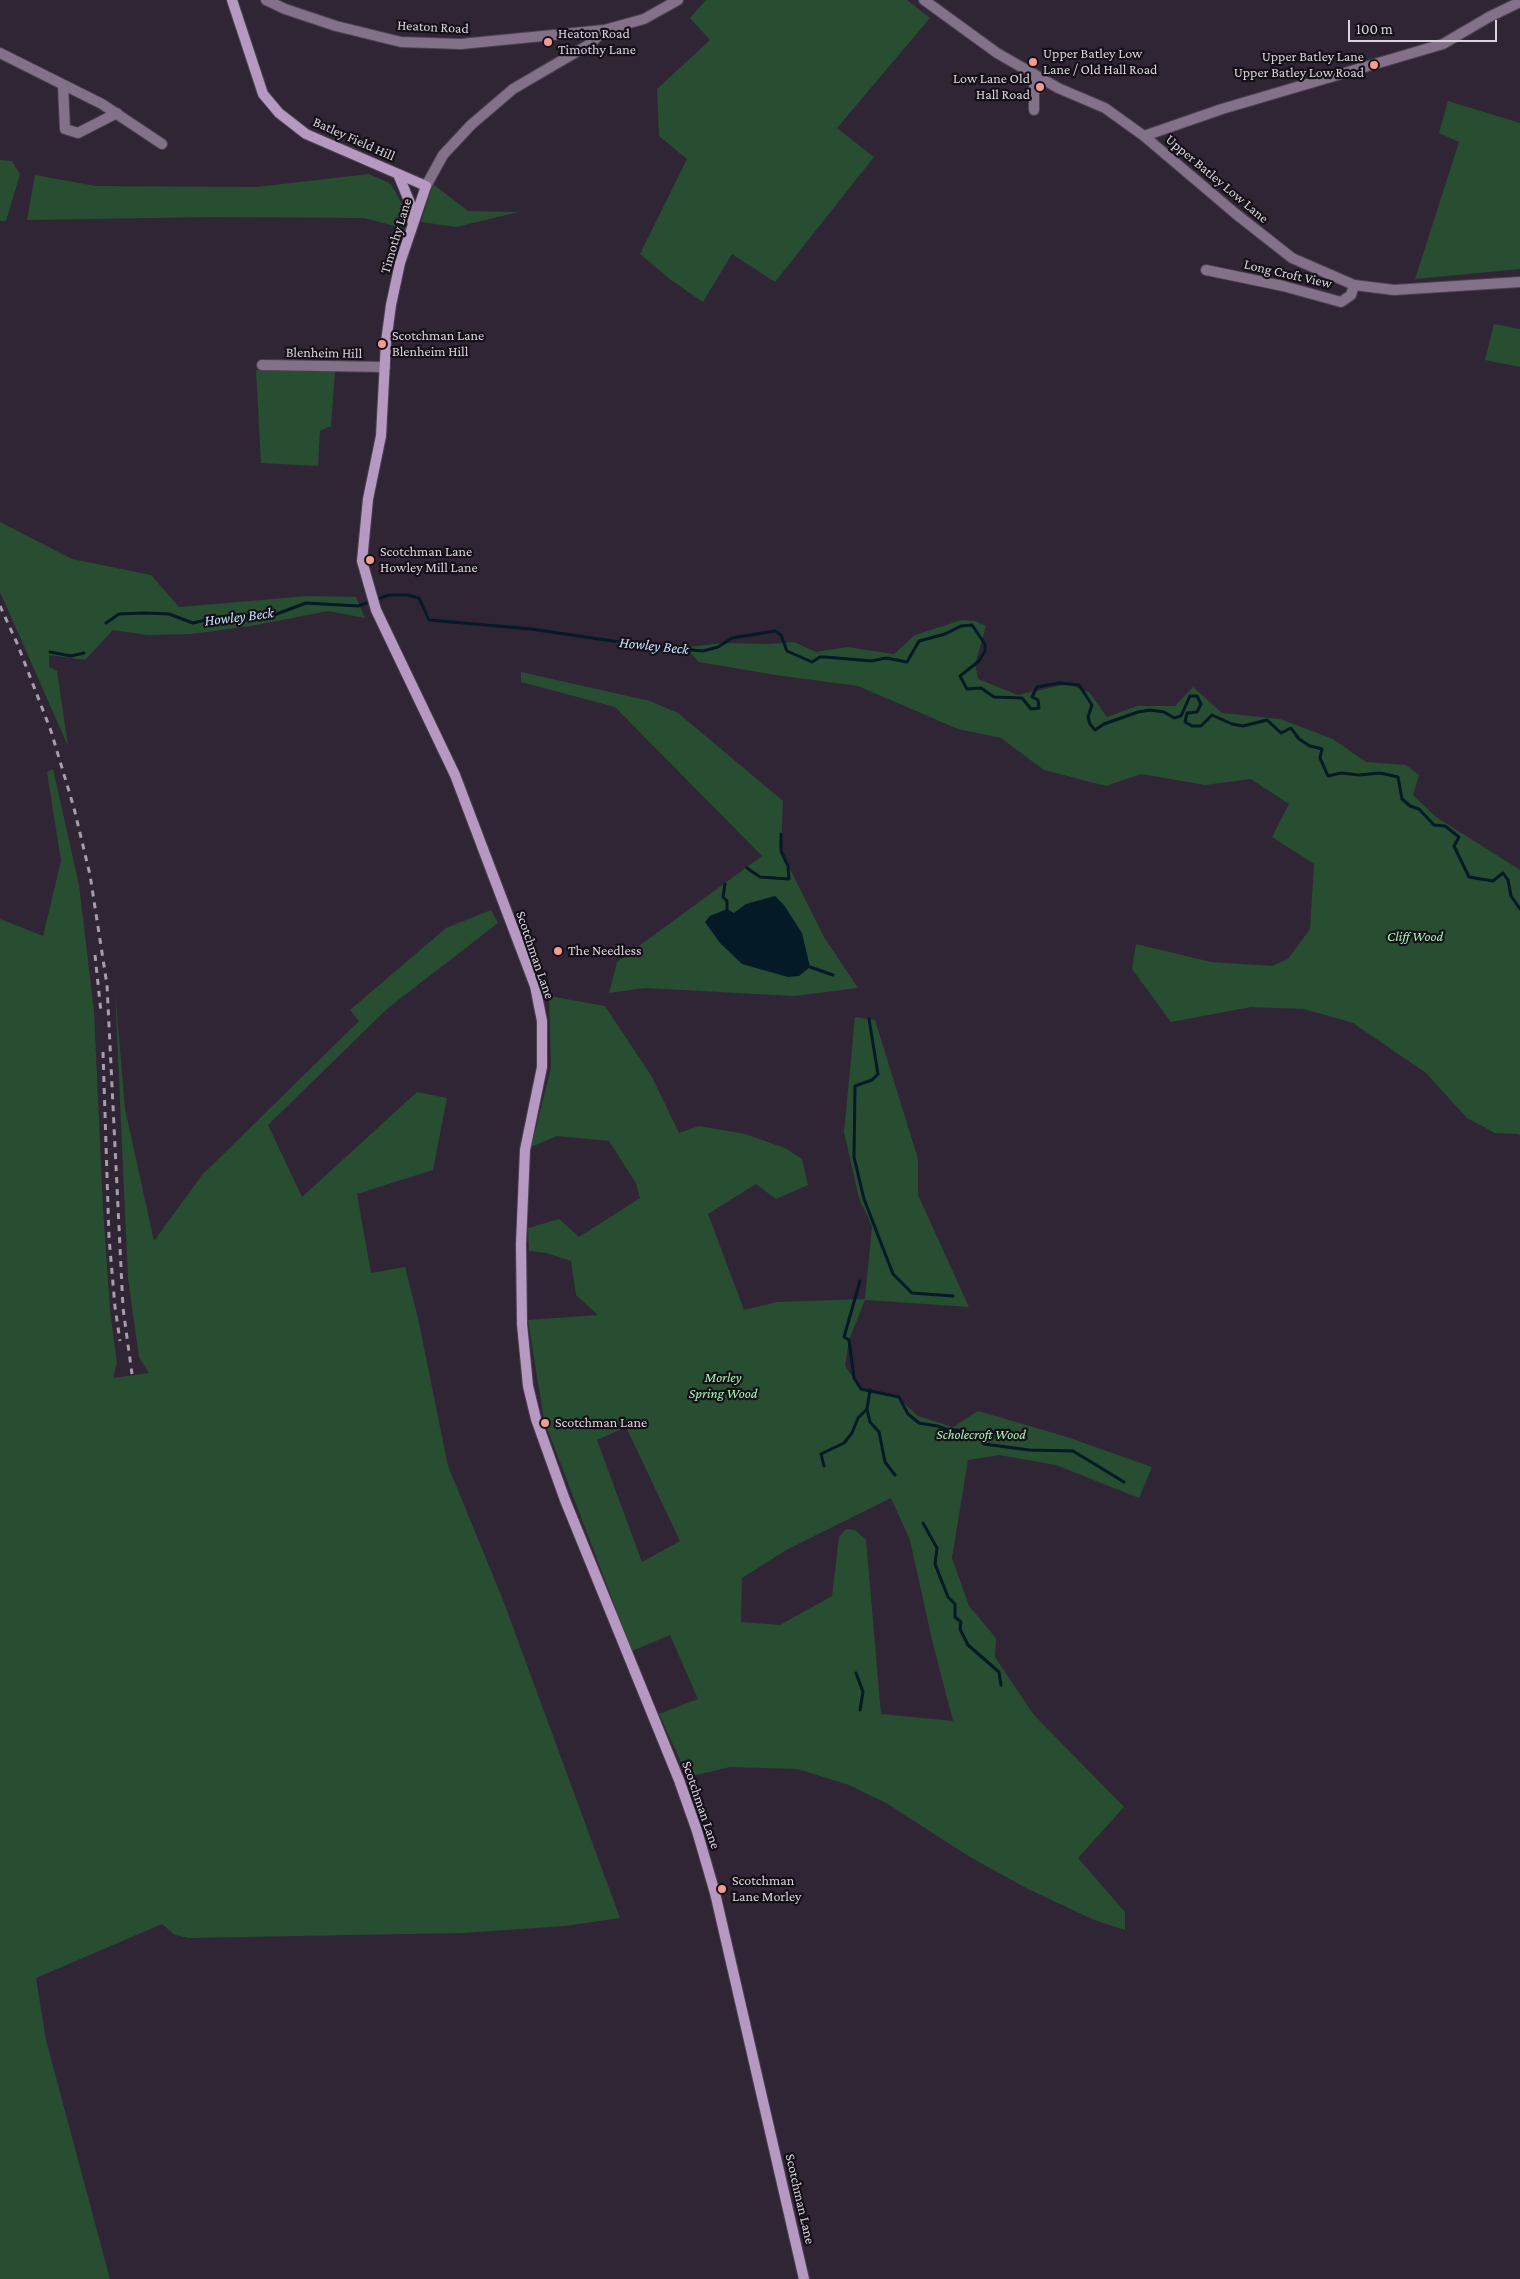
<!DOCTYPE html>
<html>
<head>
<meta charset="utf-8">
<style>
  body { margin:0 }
  #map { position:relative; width:1520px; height:2279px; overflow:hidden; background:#302535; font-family:"Crimson Pro",serif }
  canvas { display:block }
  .scale { position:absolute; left:1348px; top:20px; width:149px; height:22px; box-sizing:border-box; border:2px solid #dad3dd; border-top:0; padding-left:6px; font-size:15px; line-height:18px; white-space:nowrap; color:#dad3dd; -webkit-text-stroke:4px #151017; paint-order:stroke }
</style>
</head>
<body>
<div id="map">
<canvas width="1520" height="2279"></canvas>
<div class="scale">100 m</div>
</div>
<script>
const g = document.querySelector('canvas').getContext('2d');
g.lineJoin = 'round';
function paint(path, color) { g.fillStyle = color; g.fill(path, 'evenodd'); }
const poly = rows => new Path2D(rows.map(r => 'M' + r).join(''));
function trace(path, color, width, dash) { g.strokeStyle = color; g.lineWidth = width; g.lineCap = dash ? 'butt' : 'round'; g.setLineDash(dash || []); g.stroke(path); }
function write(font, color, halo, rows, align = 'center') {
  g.font = font + ' "Crimson Pro",serif'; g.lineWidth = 4.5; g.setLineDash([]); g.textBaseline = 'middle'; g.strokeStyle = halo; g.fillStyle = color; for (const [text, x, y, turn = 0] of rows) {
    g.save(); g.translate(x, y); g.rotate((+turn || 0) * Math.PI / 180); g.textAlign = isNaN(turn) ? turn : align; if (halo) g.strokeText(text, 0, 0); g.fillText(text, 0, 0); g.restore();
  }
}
paint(poly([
  [706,0,907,0,930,18,837,128,874,157,775,282,732,254,703,302,671,280,640,254,687,159,659,136,657,89,710,40,690,18],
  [1448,101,1520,123,1520,269,1415,279,1459,142,1439,133],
  [0,160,12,161,20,174,6,221,0,221],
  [369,174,391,184,403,206,406,229,364,218,215,217,27,220,35,175,96,186,257,187],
  [433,184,468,211,519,212,456,227,421,222],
  [1494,324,1520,329,1520,367,1485,360],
  [256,370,335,372,331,426,320,431,318,466,261,463],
  [0,522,72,559,151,575,179,607,308,596,356,597,365,618,328,611,251,626,191,634,148,635,113,630,85,660,49,655,49,667,57,671,68,746,0,592],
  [962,620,975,621,986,626,975,664,978,679,1018,695,1068,684,1089,692,1107,717,1137,706,1175,706,1193,687,1222,713,1280,719,1333,739,1366,762,1406,765,1419,775,1413,795,1436,817,1520,870,1520,1135,1518,1134,1495,1133,1467,1118,1426,1073,1353,1023,1304,1009,1251,1007,1171,1022,1132,969,1136,944,1211,962,1272,966,1288,959,1310,929,1314,864,1272,837,1289,804,1251,779,1205,785,1141,774,1106,786,1044,770,1001,738,958,729,858,686,776,675,699,662,685,647,725,643,769,644,794,642,816,652,847,647,894,654,915,635],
  [521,672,650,701,678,713,783,801,781,851,824,937,858,988,794,996,645,988,609,993,617,962,762,856,615,707,521,682],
  [746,904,742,964,734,913],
  [53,769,79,885,94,1011,103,1208,110,1310,117,1363,113,1378,149,1373,139,1357,128,1278,115,990,125,1109,154,1241,202,1175,359,1021,350,1010,446,928,491,910,498,923,388,1008,268,1125,302,1197,417,1092,447,1098,433,1170,357,1194,371,1273,405,1267,418,1318,448,1466,503,1600,620,1918,565,1926,462,1933,189,1938,175,1935,162,1924,36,1978,46,2040,110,2279,0,2279,0,919,43,936,61,861,47,772],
  [549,996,605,1006,652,1077,679,1133,699,1126,745,1134,785,1148,802,1159,808,1185,776,1199,756,1184,708,1214,744,1310,777,1302,865,1299,872,1226,859,1198,844,1132,855,1017,875,1020,918,1159,918,1195,969,1307,865,1300,849,1340,845,1366,861,1389,896,1396,918,1416,953,1427,978,1411,1064,1436,1152,1467,1139,1498,1056,1465,999,1455,968,1460,952,1558,969,1606,996,1638,995,1657,1034,1715,1124,1807,1078,1858,1125,1912,1125,1930,1094,1920,1026,1888,970,1857,886,1803,849,1785,798,1769,730,1767,688,1777,659,1714,698,1699,670,1635,632,1651,544,1420,528,1320,598,1315,576,1295,571,1261,546,1253,529,1251,528,1228,559,1219,579,1237,640,1198,636,1183,609,1141,557,1136,531,1147,551,1068],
  [626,1427,680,1541,642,1562,597,1440],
  [891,1498,910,1540,932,1640,953,1721,881,1714,866,1540,855,1530,846,1529,839,1537,832,1596,780,1625,741,1622,742,1578,788,1549]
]), '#274e30');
paint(poly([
  [775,896,784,905,802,933,810,967,799,976,788,977,742,964,720,943,705,922,710,916,727,909,734,913,746,904]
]), '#041a27');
trace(poly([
  [106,623,119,614,145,613,169,614,193,623,219,617,274,615,306,603,358,606,389,595,408,595,419,598,429,620,531,629,647,646,703,651,718,647,732,638,775,631,781,635,787,651,812,662,820,657,825,657,872,661,886,658,907,662,919,641,945,634,961,626,972,625,985,644,985,651,979,661,960,676,967,689,981,688,994,697,1022,698,1031,709,1039,708,1038,700,1032,697,1037,687,1059,683,1079,685,1092,705,1088,717,1090,724,1095,730,1104,724,1138,712,1150,710,1164,712,1174,718,1181,716,1190,696,1197,696,1201,704,1197,712,1187,713,1185,722,1192,726,1201,726,1212,715,1232,724,1243,726,1267,720,1281,733,1291,728,1299,739,1310,746,1322,749,1320,758,1328,776,1341,773,1359,775,1380,773,1398,777,1402,799,1410,806,1419,809,1434,825,1445,826,1459,837,1454,846,1469,877,1493,881,1503,873,1508,880,1511,896,1520,909],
  [50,652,71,656,84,653],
  [747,868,760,877,789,879,788,866,781,851,781,834],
  [725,884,723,897,727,901,727,909],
  [810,967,833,975],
  [869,1019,878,1074,872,1080,855,1086,854,1157,864,1199,893,1274,912,1293,953,1296],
  [860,1281,844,1337,849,1340,854,1378,861,1389,899,1397,908,1414,919,1423,937,1426,948,1430,958,1430,964,1434],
  [870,1390,867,1409,870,1422,879,1432,885,1462,895,1475],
  [984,1444,1029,1450,1073,1451,1124,1482],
  [824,1466,821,1454,844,1443,852,1433,858,1418,867,1409],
  [923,1523,937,1548,935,1564,948,1597,955,1604,955,1617,961,1622,960,1629,968,1645,999,1672,1001,1685],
  [856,1673,863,1692,860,1710]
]), '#041a27', 3);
const minor = poly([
  [0,53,102,104,162,144],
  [1034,74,1034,110],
  [63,85,65,129,78,133,117,113],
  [1206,270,1283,286,1341,302,1351,295,1354,285],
  [262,365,385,367]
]);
const tertiary = poly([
  [266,0,285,9,336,26,401,42,461,44,604,30],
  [924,0,997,53,1058,88,1105,108,1144,136,1236,214,1292,258,1354,285,1394,290,1520,282],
  [1144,136,1222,109,1443,44,1489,17,1520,2],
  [426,186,443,155,471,125,513,89,590,44,604,30,644,19,678,0]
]);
const secondary = poly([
  [232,0,263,94,279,113,306,134,426,186,400,263,391,305,386,342,381,436,368,499,362,561,376,610,455,775,535,986,542,1021,542,1067,525,1150,521,1244,522,1324,528,1386,536,1419,565,1500,679,1780,697,1831,715,1893,804,2279],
  [398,174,410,203,412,221]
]);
trace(minor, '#4b4150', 12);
trace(tertiary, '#4b4150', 12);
trace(secondary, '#4b4150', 12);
trace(minor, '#83718a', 10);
trace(tertiary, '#83718a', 10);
trace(secondary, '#b699c1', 10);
trace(poly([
  [0,606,17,643,51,731,74,808,90,875,107,985,123,1308,132,1374],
  [95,955,101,1012],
  [103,1052,109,1237,115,1307,120,1341]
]), '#a79eaa', 3, [6, 6]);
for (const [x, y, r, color] of [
  [548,42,5,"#f59c91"],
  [1033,62,5,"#f59c91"],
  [1374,65,5,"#f59c91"],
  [1040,87,5,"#f59c91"],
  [382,344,5,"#f59c91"],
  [370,560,5,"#f59c91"],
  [558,951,5,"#f59c91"],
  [545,1423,5,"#f59c91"],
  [722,1889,5,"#f59c91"]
]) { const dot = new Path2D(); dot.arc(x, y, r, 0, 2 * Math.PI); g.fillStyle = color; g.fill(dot); trace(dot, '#151017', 2); }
write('14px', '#dad3dd', '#151017', [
  ["Heaton Road",433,27,3],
  ["Batley Field Hill",354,139,24],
  ["Upper Batley Low Lane",1217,179,40],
  ["Timothy Lane",396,236,-73],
  ["Long Croft View",1288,274,13],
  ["Blenheim Hill",324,353,1],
  ["Scotchman Lane",535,955,71],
  ["Scotchman Lane",701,1805,71],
  ["Scotchman Lane",800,2199,77]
]);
write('14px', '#dad3dd', '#151017', [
  ["Heaton Road",558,34],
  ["Timothy Lane",558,50],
  ["Upper Batley Low",1043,54],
  ["Lane / Old Hall Road",1043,70],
  ["Upper Batley Lane",1364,57,"right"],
  ["Upper Batley Low Road",1364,73,"right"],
  ["Low Lane Old",1030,79,"right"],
  ["Hall Road",1030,95,"right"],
  ["Scotchman Lane",392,336],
  ["Blenheim Hill",392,352],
  ["Scotchman Lane",380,552],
  ["Howley Mill Lane",380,568],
  ["The Needless",568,951],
  ["Scotchman Lane",555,1423],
  ["Scotchman",732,1881],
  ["Lane Morley",732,1897]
], 'left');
write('italic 14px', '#a2f9b3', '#151017', [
  ["Cliff Wood",1415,937],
  ["Morley",723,1378],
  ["Spring Wood",723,1394],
  ["Scholecroft Wood",981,1435]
]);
write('italic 15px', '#c2e7ff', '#151017', [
  ["Howley Beck",239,617,-7],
  ["Howley Beck",654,646,6]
]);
</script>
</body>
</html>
